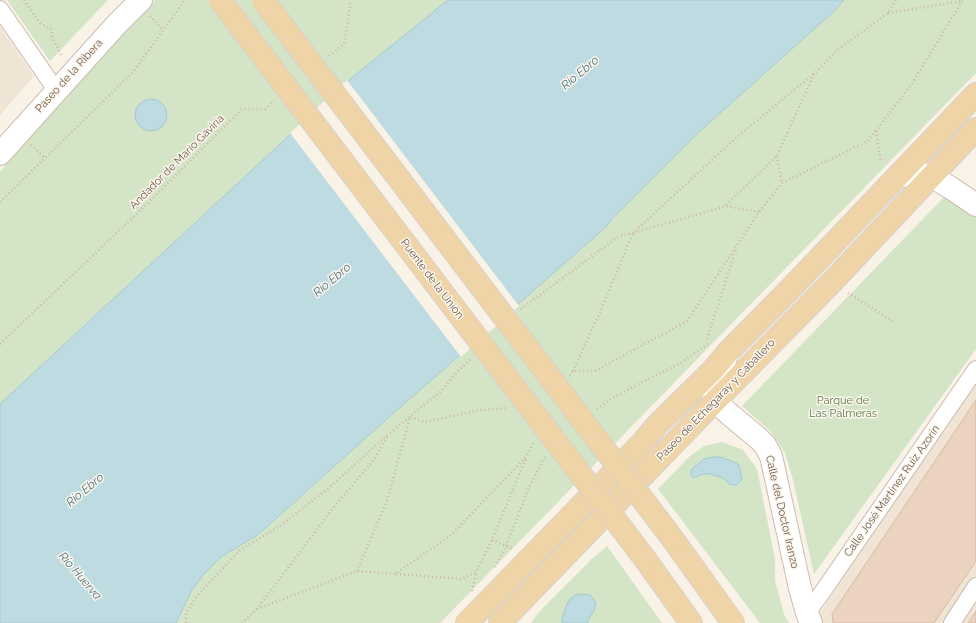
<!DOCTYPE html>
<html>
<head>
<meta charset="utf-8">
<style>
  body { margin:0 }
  canvas { display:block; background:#f9f2e6 }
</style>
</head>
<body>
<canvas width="976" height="623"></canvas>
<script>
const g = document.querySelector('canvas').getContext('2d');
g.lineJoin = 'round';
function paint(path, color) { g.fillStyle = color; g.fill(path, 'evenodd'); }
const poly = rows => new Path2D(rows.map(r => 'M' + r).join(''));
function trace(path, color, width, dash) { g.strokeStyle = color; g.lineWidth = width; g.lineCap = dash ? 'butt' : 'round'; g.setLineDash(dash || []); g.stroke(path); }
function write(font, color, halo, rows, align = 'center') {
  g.font = font + ' Raleway,sans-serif'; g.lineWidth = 3; g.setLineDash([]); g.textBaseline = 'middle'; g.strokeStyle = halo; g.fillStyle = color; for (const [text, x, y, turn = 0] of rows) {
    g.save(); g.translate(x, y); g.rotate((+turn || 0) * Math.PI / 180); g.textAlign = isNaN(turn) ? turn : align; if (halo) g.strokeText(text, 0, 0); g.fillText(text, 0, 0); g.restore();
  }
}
paint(poly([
  [0,27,34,76,0,115],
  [976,375,976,623,815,623,814,622]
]), '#f0e4d5');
paint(poly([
  [7,0,108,0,50,61],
  [155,0,448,0,349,80,0,404,0,172,25,140],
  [844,0,976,0,976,73,440,623,176,623,192,590,204,574,221,557,259,535,379,426,606,227,613,218,699,132,831,14],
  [948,193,976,213,976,349,814,574,793,480,785,453,771,432,742,406],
  [722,442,743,450,757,469,775,559,775,581,784,614,789,623,760,623,658,489,690,456,704,446],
  [607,546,662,623,531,623,538,613,592,559]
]), '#d3e5c6');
const water = poly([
  [448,0,844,0,831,14,699,132,613,218,606,227,379,426,258,535,221,557,204,574,192,590,176,623,0,623,0,404,349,80,448,0],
  '135 115a16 16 0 1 1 32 0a16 16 0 1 1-32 0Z',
  [714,457,720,457,734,462,738,464,739,466,742,478,741,481,736,485,732,485,729,484,723,478,710,474,703,474,696,477,692,477,691,475,691,470,694,467,704,459,714,457],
  [580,594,590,595,593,598,596,604,594,611,588,620,588,623,562,623,562,618,567,604,570,599,576,595,580,594]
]);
paint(water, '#bddbe0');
trace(water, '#a5cad0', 1);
paint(poly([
  [347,80,519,306,461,357,290,133]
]), '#f9f2e6');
const building = poly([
  [976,400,976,561,934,623,833,623,832,614,976,400],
  [976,611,976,623,968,623,976,611]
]);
paint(building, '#ebd2c1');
trace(building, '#dbb9a4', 1);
const street = poly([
  [0,9,56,90],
  [807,613,821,594,976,369],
  [952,623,976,586]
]);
const secondary = poly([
  [0,154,116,25,141,0],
  [897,177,914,174,922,174,931,176,951,188,976,205],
  [727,355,717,378,715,385,714,393,715,401,728,413,759,439,765,445,771,456,800,588,807,613,811,623]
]);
const primary = poly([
  [672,538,733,623],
  [645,559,691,623],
  [467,623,642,443,658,424,713,370,728,352,795,284,976,94],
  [500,623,715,401,832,282,976,129]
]);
trace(street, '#c9baae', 18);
trace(secondary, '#cebcaf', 24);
trace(primary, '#d7d1cd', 24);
trace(poly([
  [24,0,40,23,52,30,52,37,62,57],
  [888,13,962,1],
  [150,16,163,30],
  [329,56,344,44,351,0],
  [876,131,881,162],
  [31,145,45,158],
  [777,156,782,183],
  [0,202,133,72,185,0],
  [726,205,777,156,815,72],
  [848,293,893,321],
  [521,309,619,236,633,233,737,137,816,72,837,50,888,13,896,0],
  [707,339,736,249],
  [0,344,145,206,242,109,265,109,274,101],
  [573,371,599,314,633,233,726,206,759,212],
  [570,376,573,371,595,371,687,321,759,212,782,183,868,141,911,85,963,0],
  [597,409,609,400,644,381,679,364,710,343],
  [492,540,514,549],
  [495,567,506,546,528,490,543,460,546,457],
  [357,571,387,501,410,417,425,422,479,410,507,408],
  [396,574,462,579,476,572,492,540,526,458],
  [472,591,476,572],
  [257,609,357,571,395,574,451,535,526,457,533,443],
  [186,623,186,614,195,598,240,550,280,526,330,487,385,437,440,392,458,371,471,359],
  [242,623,257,609,337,503,374,460,387,436]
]), '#cfb5a5', 2.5, [1, 3]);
trace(street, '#fff', 16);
trace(secondary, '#fff', 22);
trace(primary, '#efd4a7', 22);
const primaryBridge = poly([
  [220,0,645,559],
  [263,0,672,538]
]);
trace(primaryBridge, '#d7d1cd', 24, []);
trace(primaryBridge, '#efd4a7', 22);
write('11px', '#6f5a4e', '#fcf6ec', [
  ["Paseo de la Ribera",69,76,-48],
  ["Andador de Mario Gaviria",177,162,-45],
  ["Puente de la Unión",432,279,53],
  ["Paseo de Echegaray y Caballero",716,400,-46],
  ["Calle José Martínez Ruiz Azorín",892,491,-55],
  ["Calle del Doctor Iranzo",782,512,77]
]);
write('11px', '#58794b', '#fcf6ec', [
  ["Parque de",843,401],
  ["Las Palmeras",843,414]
]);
write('italic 12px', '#4b7680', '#fcf6ec', [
  ["Río Ebro",580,73,-40],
  ["Río Ebro",332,280,-40],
  ["Río Ebro",85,490,-40],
  ["Río Huerva",80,576,49]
]);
</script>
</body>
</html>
